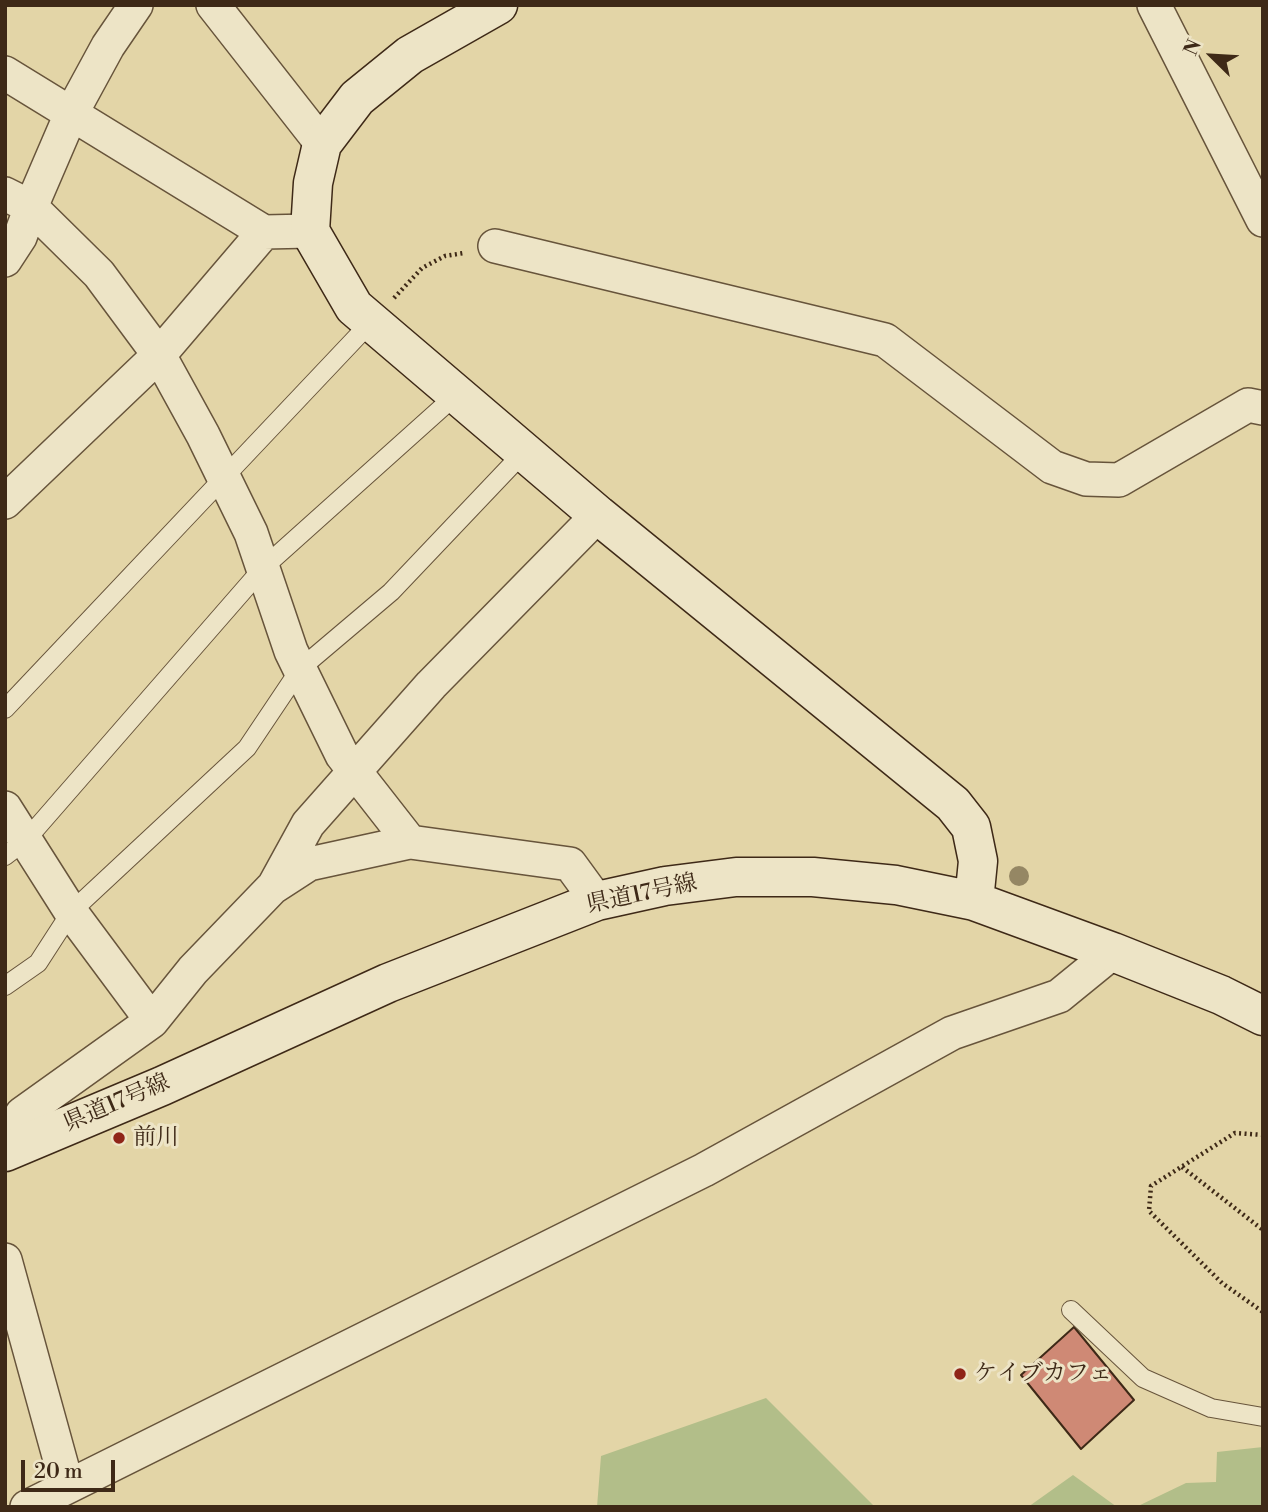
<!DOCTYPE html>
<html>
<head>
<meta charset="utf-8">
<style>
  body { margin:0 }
  #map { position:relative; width:1268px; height:1512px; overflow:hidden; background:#e3d5a7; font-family:"Libre Bodoni",serif }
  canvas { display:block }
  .frame { position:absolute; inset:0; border:7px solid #3e2917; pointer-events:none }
  .north { position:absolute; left:1177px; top:21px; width:70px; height:70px; -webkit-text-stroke:5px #ede4c6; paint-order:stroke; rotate:294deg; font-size:19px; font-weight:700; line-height:28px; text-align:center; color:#3e2917 }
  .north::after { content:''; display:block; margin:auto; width:24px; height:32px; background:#3e2917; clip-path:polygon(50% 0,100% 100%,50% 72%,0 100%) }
  .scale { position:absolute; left:21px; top:1460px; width:94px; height:32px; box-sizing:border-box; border:4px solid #3e2917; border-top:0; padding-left:9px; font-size:21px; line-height:24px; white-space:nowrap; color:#3e2917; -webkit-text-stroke:5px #ede4c6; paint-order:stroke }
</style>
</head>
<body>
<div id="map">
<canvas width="1268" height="1512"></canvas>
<div class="frame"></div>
<div class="north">N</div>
<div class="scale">20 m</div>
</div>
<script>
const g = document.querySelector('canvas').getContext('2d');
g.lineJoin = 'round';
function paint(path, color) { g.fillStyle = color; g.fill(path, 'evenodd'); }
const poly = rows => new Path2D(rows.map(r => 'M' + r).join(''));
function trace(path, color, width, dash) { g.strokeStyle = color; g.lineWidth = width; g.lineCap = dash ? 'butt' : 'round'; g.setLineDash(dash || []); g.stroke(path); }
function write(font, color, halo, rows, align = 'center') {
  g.font = font + ' "Libre Bodoni","Noto Serif JP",serif'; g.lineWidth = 6; g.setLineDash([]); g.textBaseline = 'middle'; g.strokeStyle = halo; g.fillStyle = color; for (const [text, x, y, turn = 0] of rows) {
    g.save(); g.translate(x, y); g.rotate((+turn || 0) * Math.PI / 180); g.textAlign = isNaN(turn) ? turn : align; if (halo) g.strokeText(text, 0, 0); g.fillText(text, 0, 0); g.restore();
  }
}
paint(poly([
  [766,1398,875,1507,597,1507,601,1456],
  [1263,1447,1263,1507,1136,1507,1186,1483,1216,1482,1217,1452],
  [1073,1475,1117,1507,1028,1507]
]), '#b2be89');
const building = poly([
  [1074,1327,1134,1400,1081,1449,1021,1375,1074,1327]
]);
paint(building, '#cf8975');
trace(building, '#3e2917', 2);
const lane = poly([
  [5,709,371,322],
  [5,856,26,840,263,568,456,395],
  [5,986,38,963,71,912,247,748,300,669,391,592,524,452],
  [1071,1310,1143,1378,1211,1408,1263,1417]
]);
const street = poly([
  [213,5,322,144],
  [1154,5,1263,220],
  [5,73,264,232,310,231],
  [5,194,31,207,99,274,159,355,203,435,251,533,291,651,342,755,410,842],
  [495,246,885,340,1052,467,1086,479,1119,480,1248,405,1263,408],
  [5,260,20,237,31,207,71,114,108,46,136,5],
  [5,502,159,355,264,232],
  [5,808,71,912,152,1021],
  [274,886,308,824,431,685,598,515],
  [24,1144,22,1114,152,1021,193,970,272,888,309,864,410,842,570,864,597,901],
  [5,1260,67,1485],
  [27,1507,704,1170,952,1033,1059,996,1113,952]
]);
const secondary = poly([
  [498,5,410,55,357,98,322,144,313,183,310,231,354,307,598,515,953,804,971,827,978,861,974,901],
  [5,1152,162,1086,388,983,597,901,665,886,736,877,813,877,896,885,974,901,1113,952,1221,995,1263,1016]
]);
trace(lane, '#67543b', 20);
trace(street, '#67543b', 36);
trace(secondary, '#3e2917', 41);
trace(poly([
  [394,298,422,268,445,256,464,253],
  [1263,1135,1235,1133,1151,1186,1149,1211,1222,1283,1263,1312],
  [1182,1167,1263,1230]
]), '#3e2917', 4.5, [2, 3.5]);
trace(lane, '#ede4c6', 18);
trace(street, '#ede4c6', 33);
trace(secondary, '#ede4c6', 38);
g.fillStyle = '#958764';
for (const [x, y] of [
  [1019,876]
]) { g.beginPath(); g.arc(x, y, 10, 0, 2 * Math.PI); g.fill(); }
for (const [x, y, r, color] of [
  [119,1138,7,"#8f2418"],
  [960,1374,7,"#8f2418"]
]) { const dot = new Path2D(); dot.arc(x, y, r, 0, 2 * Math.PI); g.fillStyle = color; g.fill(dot); trace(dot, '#ede4c6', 2.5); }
write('23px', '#3e2917', '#ede4c6', [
  ["県道17号線",642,895,-12],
  ["県道17号線",117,1104,-23]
]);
write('23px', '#3e2917', '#ede4c6', [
  ["前川",133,1138],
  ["ケイブカフェ",974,1374]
], 'left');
</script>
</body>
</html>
